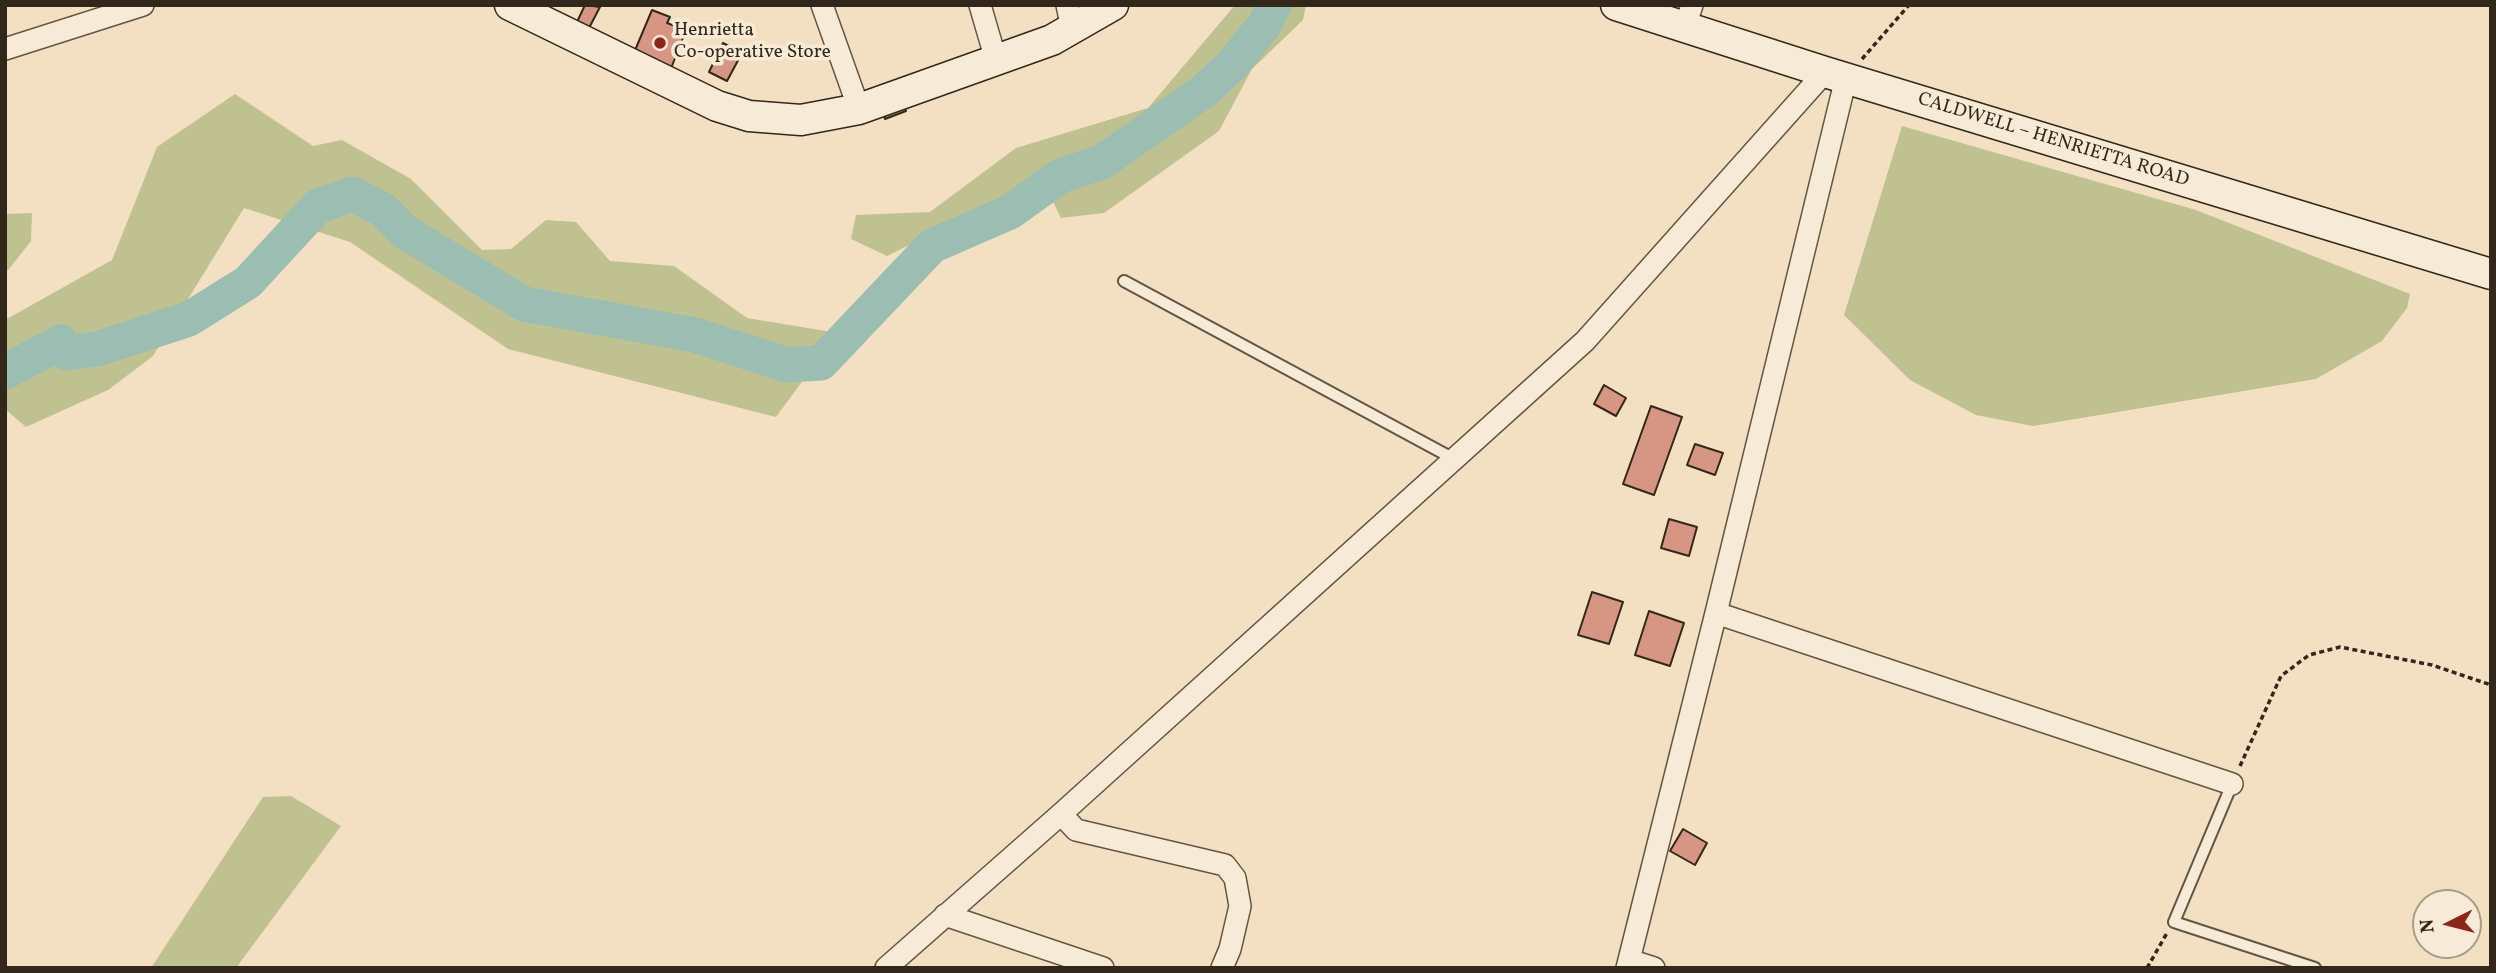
<!DOCTYPE html>
<html>
<head>
<meta charset="utf-8">
<style>
  body { margin:0 }
  #map { position:relative; width:2496px; height:973px; overflow:hidden; background:#f3e0c2; font-family:Vollkorn,serif }
  canvas { display:block }
  .frame { position:absolute; inset:0; border:7px solid #31271a; pointer-events:none }
  .north { position:absolute; left:2412px; top:889px; width:70px; height:70px; box-sizing:border-box; background:#f7ebd7; border:2px solid #a89d8b; border-radius:50%; rotate:264deg; font-size:19px; font-weight:700; line-height:28px; text-align:center; color:#31271a }
  .north::after { content:''; display:block; margin:auto; width:24px; height:32px; background:#8f2418; clip-path:polygon(50% 0,100% 100%,50% 72%,0 100%) }
</style>
</head>
<body>
<div id="map">
<canvas width="2496" height="973"></canvas>
<div class="frame"></div>
<div class="north">N</div>
</div>
<script>
const g = document.querySelector('canvas').getContext('2d');
g.lineJoin = 'round';
function paint(path, color) { g.fillStyle = color; g.fill(path, 'evenodd'); }
const poly = rows => new Path2D(rows.map(r => 'M' + r).join(''));
function trace(path, color, width, dash) { g.strokeStyle = color; g.lineWidth = width; g.lineCap = dash ? 'butt' : 'round'; g.setLineDash(dash || []); g.stroke(path); }
function write(font, color, halo, rows, align = 'center') {
  g.font = font + ' Vollkorn,serif'; g.lineWidth = 7; g.setLineDash([]); g.textBaseline = 'middle'; g.strokeStyle = halo; g.fillStyle = color; for (const [text, x, y, turn = 0] of rows) {
    g.save(); g.translate(x, y); g.rotate((+turn || 0) * Math.PI / 180); g.textAlign = isNaN(turn) ? turn : align; if (halo) g.strokeText(text, 0, 0); g.fillText(text, 0, 0); g.restore();
  }
}
paint(poly([
  [1235,5,1306,5,1303,20,1252,69,1219,131,1104,213,1061,218,1042,179,887,256,851,239,856,215,930,212,1016,148,1148,108],
  [235,94,313,146,342,140,411,179,482,250,511,249,546,220,576,222,610,261,674,266,747,318,838,333,776,417,508,349,350,242,244,208,153,356,108,390,26,427,5,409,5,320,112,260,157,147],
  [1902,126,2196,210,2410,294,2407,308,2382,341,2316,379,2033,426,1976,415,1910,380,1844,315],
  [32,213,31,241,5,274,5,214],
  [291,796,341,826,236,968,151,968,263,797]
]), '#bfc190');
trace(poly([
  [5,372,61,342,66,353,97,349,189,319,248,282,318,206,352,194,382,209,405,232,524,304,695,335,787,365,821,363,932,246,1010,212,1060,176,1102,162,1204,91,1232,65,1265,24,1274,5]
]), '#9bbdb2', 35);
const building = poly([
  [585,5,600,7,589,28,577,22,585,5],
  [652,10,670,17,667,23,686,30,670,71,633,55,652,10],
  [723,43,742,53,727,81,709,72,723,43],
  [902,100,906,111,885,119,881,108,902,100],
  [1604,385,1626,398,1616,416,1594,404,1604,385],
  [1651,406,1682,417,1654,495,1623,484,1651,406],
  [1695,444,1723,453,1715,475,1687,465,1695,444],
  [1669,519,1697,527,1689,556,1661,548,1669,519],
  [1592,592,1623,602,1609,644,1578,635,1592,592],
  [1649,611,1684,623,1670,666,1635,655,1649,611],
  [1683,829,1707,843,1695,865,1670,851,1683,829]
]);
paint(building, '#d79683');
trace(building, '#31271a', 2);
const service = poly([
  [1124,281,1454,459],
  [2232,784,2174,922,2315,968]
]);
const minor = poly([
  [822,5,859,109],
  [980,5,996,60],
  [1067,5,1072,29],
  [1685,27,1692,5],
  [5,49,143,5],
  [1716,613,2232,784],
  [1061,814,1076,830,1225,865,1235,878,1240,906,1230,949,1222,968],
  [945,915,1103,968],
  [1629,960,1654,968],
  [886,968,1061,814,1585,341,1825,72],
  [1627,968,1716,613,1846,78]
]);
const secondary = poly([
  [510,5,717,106,749,116,801,120,859,109,1052,40,1113,5],
  [1616,5,1825,72,2491,274]
]);
trace(service, '#625544', 14);
trace(minor, '#625544', 24);
trace(secondary, '#31271a', 33);
trace(poly([
  [1862,59,1909,5],
  [2240,766,2281,676,2309,655,2340,647,2432,665,2491,685],
  [2147,968,2167,933]
]), '#31271a', 3.5, [5, 3.5]);
trace(service, '#f7ebd7', 10);
trace(minor, '#f7ebd7', 21);
trace(secondary, '#f7ebd7', 30);
for (const [x, y, r, color] of [
  [660,43,7,"#8f2418"]
]) { const dot = new Path2D(); dot.arc(x, y, r, 0, 2 * Math.PI); g.fillStyle = color; g.fill(dot); trace(dot, '#f7ebd7', 2.5); }
write('19px', '#31271a', '#f7ebd7', [
  ["Henrietta",674,32],
  ["Co-operative Store",674,54]
], 'left');
write('19px', '#31271a', '#f7ebd7', [
  ["CALDWELL – HENRIETTA ROAD",2053,141,17]
]);
</script>
</body>
</html>
